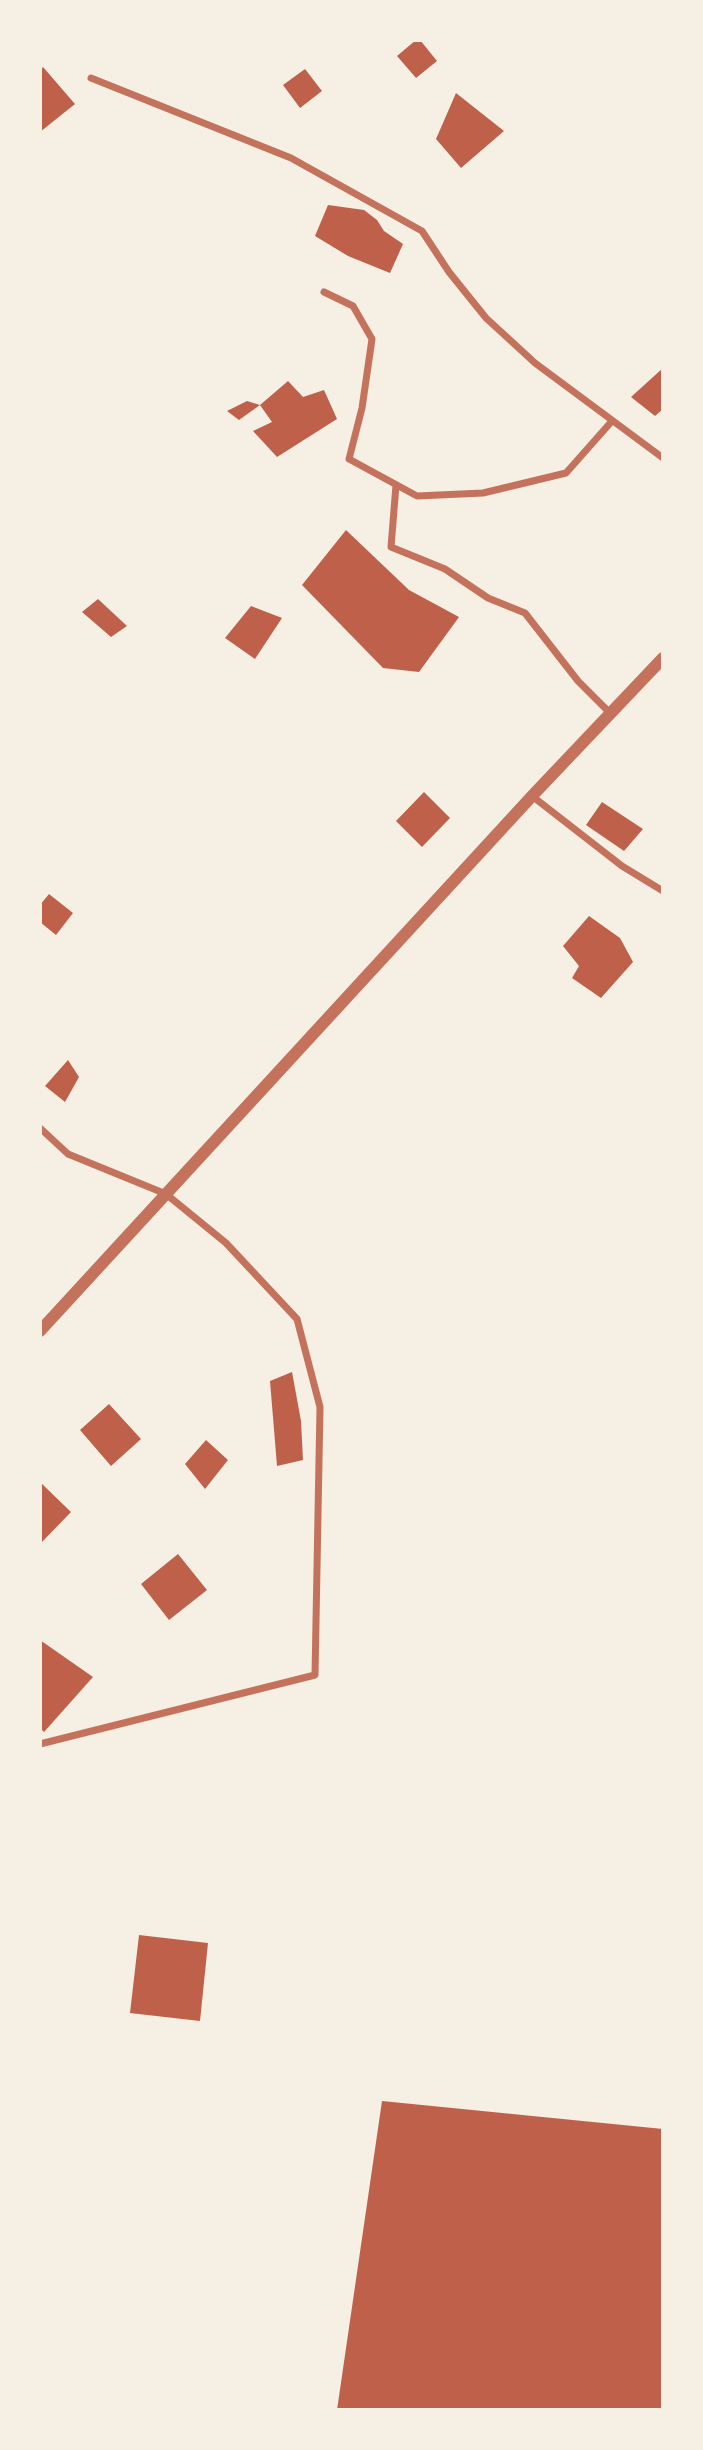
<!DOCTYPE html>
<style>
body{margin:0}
#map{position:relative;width:703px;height:2450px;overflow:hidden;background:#f6efe4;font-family:"Public Sans",sans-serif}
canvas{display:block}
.frame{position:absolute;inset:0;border:42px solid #f6efe4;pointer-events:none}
</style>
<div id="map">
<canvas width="703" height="2450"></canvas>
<div class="frame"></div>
</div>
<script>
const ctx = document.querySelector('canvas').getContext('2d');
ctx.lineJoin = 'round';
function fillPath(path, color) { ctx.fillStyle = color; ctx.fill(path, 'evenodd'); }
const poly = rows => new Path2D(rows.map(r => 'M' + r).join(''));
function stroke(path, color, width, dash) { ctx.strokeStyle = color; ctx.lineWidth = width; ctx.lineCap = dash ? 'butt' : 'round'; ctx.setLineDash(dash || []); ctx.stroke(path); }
const building = poly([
 [416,40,420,40,437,61,416,78,397,56],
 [43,67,75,104,40,132,40,71],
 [305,69,322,91,300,108,283,85],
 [456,93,504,131,461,168,436,139],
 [328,205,364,210,377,220,384,231,403,244,390,273,348,256,315,236],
 [663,368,663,409,655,416,631,397],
 [288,381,303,397,324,390,337,419,277,457,253,431,272,422,260,405],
 [247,401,260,405,239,420,227,411],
 [346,530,409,590,459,617,419,672,383,668,302,585],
 [98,599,127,626,111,637,82,612],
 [251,606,282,618,255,659,225,638],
 [424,792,450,818,422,847,396,821],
 [602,802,643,829,624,851,586,825],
 [49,894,73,913,56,935,40,922,40,905],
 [589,916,620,938,633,962,601,998,572,978,579,966,563,946],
 [68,1060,79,1077,65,1102,45,1086],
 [292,1372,301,1421,303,1460,277,1466,270,1381],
 [109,1404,141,1439,111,1466,80,1430],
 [206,1440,228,1460,205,1489,185,1464],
 [40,1482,71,1512,40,1544],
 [178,1554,207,1590,169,1620,141,1584],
 [40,1640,93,1677,44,1732,40,1728],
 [139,1935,208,1943,200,2021,130,2013],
 [382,2101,663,2129,663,2410,337,2410]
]);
const minor = poly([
 [91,78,291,158,422,231,449,272,486,318,535,363,663,458],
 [324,292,353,306,372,339,362,408,349,459,417,496,483,493,566,473,612,421],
 [396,485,391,547,445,569,488,598,525,613,578,681,610,713],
 [532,796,622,866,663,891],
 [40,1128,68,1154,166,1194,226,1243,297,1319,320,1407,315,1675,40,1744]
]);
const tertiary = poly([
 [40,1331,532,796,663,658]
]);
fillPath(building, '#bf614a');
stroke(minor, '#c5725c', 7);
stroke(tertiary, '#c5725c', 12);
</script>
